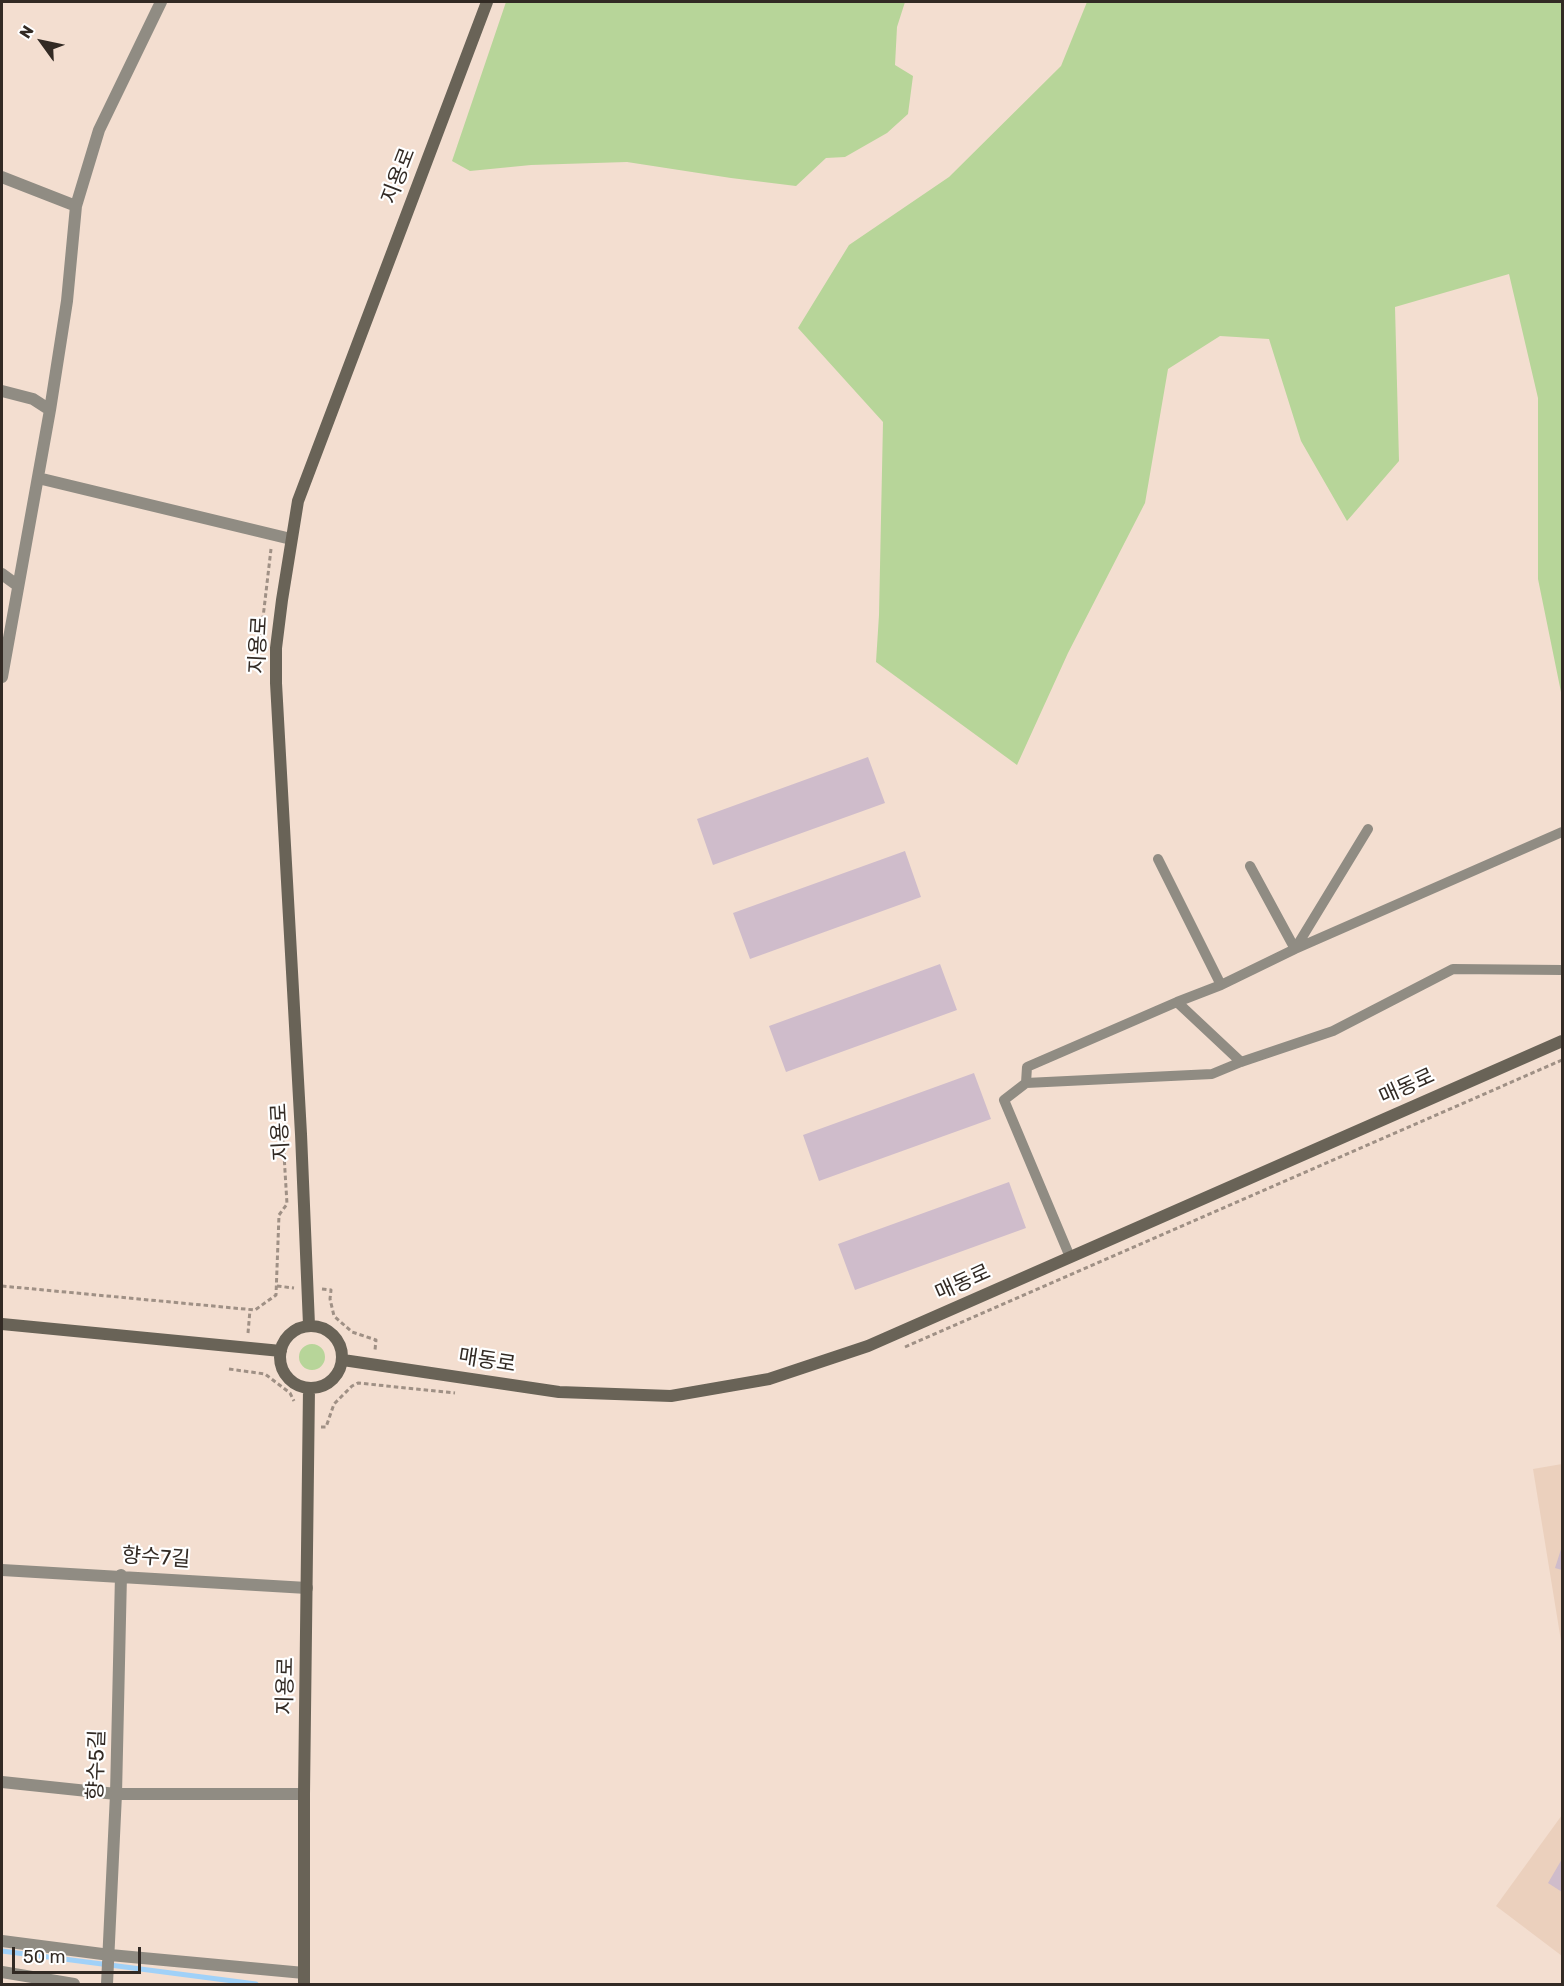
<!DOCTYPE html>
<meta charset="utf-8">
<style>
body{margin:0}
#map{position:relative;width:1564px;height:1986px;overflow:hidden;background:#f3ded0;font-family:Rubik,sans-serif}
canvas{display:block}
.frame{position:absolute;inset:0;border:3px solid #322a24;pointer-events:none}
.north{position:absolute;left:12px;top:12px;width:60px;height:60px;-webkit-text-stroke:4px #fff;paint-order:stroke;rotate:303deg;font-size:16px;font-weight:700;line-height:24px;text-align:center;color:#322a24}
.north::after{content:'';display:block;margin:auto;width:21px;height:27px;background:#322a24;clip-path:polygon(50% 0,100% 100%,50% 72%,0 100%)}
.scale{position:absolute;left:12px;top:1947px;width:129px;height:27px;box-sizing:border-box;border:3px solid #322a24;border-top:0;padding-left:8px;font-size:18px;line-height:21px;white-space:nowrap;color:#322a24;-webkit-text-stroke:4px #fff;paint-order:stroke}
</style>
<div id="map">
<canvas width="1564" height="1986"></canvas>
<div class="frame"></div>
<div class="north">N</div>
<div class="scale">50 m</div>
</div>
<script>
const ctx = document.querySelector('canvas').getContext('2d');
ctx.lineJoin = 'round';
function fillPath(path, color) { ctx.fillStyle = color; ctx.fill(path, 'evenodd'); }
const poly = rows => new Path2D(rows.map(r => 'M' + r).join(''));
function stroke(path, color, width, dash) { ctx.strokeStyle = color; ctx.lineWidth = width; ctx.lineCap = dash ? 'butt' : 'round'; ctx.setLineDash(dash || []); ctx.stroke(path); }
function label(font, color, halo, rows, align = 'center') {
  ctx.font = font + ' Rubik,"Noto Sans KR",sans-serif'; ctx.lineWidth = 4.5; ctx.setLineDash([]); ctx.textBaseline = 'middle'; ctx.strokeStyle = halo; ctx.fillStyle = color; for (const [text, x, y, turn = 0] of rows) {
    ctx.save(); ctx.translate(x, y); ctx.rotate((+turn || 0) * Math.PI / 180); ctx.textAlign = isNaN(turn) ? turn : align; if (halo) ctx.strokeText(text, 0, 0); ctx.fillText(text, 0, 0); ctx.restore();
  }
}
const built = poly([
 [1562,1464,1562,1647,1533,1469],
 [1562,1815,1562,1956,1496,1906]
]);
const green = poly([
 [506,2,905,2,897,27,895,65,913,76,908,114,887,133,845,157,826,158,796,186,731,178,627,162,531,165,470,171,452,161],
 [1087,2,1562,2,1562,697,1538,579,1538,398,1509,274,1395,307,1399,461,1347,521,1301,441,1269,339,1220,336,1168,369,1145,503,1068,653,1017,765,876,662,879,615,883,422,798,328,849,245,949,177,1061,66],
 '299 1357a13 13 0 1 1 26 0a13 13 0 1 1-26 0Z'
]);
const stream = poly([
 [2,1951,256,1984]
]);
const building = poly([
 [868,757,885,803,713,865,697,819],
 [905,851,921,897,750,959,733,913],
 [940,964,957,1010,786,1072,769,1026],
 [974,1073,991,1119,819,1181,803,1135],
 [1009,1182,1026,1228,855,1290,838,1244],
 [1562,1546,1562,1570,1555,1568],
 [1562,1859,1562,1892,1548,1883]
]);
const path = poly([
 [261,635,271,549],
 [2,1286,255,1310,276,1295,279,1215,287,1204,283,1138,287,1135],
 [277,1286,294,1288],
 [322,1289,331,1290,330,1299,334,1316,352,1332,376,1340,375,1350],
 [248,1333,250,1310],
 [905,1347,1562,1060],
 [229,1369,265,1374,290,1393,294,1401],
 [321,1427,326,1427,334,1404,352,1386,358,1383,455,1393]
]);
const lane = poly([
 [1158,859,1221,985],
 [1250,866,1295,949,1562,832],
 [1177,1002,1241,1062],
 [1026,1083,1027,1067,1177,1002,1221,985,1295,949,1368,829],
 [1070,1257,1004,1100,1026,1083,1212,1074,1241,1062,1333,1031,1453,969,1562,970]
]);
const street = poly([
 [2,177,76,206],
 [2,391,33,399,50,410],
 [38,478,291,539],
 [2,574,17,585],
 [2,677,50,410,67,301,76,206,99,130,161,2],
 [2,1570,307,1588],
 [2,1782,116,1794,304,1794],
 [2,1941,110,1955,304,1973],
 [2,1972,74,1984],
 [107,1984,116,1794,121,1575]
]);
const secondary = poly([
 [2,1324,281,1351],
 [309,1325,301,1134,276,683,276,648,282,600,298,501,487,2],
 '280 1357a31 31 0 1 1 62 0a31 31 0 1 1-62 0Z',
 [343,1360,559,1392,671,1396,769,1379,868,1346,1562,1041],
 [304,1984,304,1794,309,1388]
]);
const streetNames = [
 ["지용로",399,176,-69],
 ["지용로",259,645,-87],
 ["매동로",1407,1087,-24],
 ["지용로",281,1132,-93],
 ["매동로",963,1283,-24],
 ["매동로",487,1361,9],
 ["향수7길",156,1558,4],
 ["지용로",286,1686,-89],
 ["향수5길",97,1765,-88]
];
fillPath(built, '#ebd0bd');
fillPath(green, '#b7d599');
stroke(stream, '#a0d1f8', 5);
fillPath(building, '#cfbccb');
stroke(path, '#9f9085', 3, [4.5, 3]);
stroke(lane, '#908c83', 10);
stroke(street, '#908c83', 12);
stroke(secondary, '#696357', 12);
label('21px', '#322a24', '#fff', streetNames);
</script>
